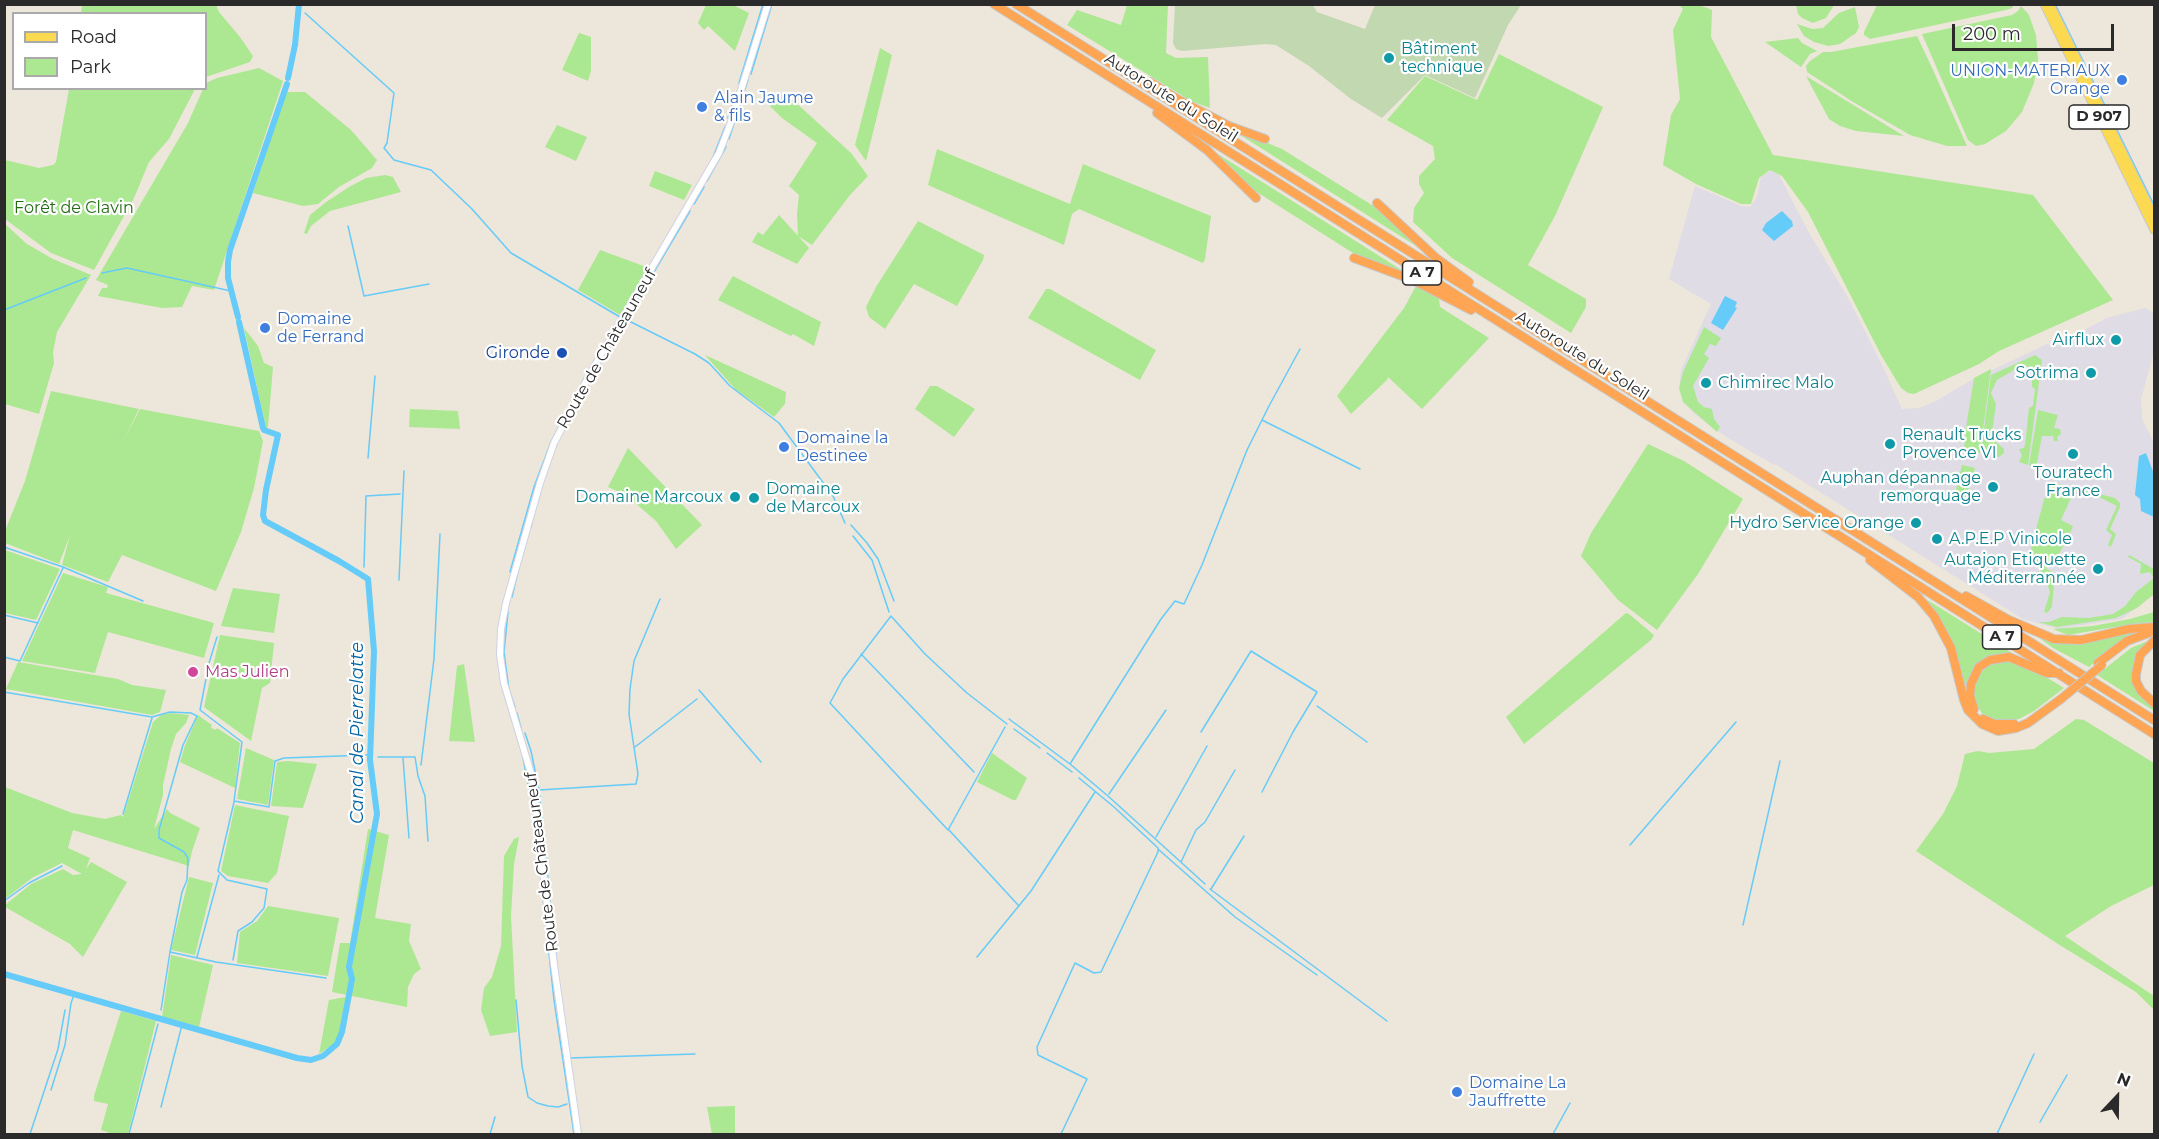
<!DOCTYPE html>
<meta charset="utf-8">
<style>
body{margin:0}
#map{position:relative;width:2159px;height:1139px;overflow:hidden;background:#ede6da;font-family:Montserrat,sans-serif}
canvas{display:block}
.frame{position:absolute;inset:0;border:6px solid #2a2a2a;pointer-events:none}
.legend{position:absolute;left:12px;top:12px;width:195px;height:78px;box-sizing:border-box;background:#fff;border:2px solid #aaa;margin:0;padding:8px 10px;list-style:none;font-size:18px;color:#2a2a2a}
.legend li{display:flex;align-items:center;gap:12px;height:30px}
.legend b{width:30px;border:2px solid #aaa}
.north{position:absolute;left:2087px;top:1067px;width:60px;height:60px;-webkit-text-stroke:4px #fff;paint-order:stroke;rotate:22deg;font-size:16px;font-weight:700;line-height:24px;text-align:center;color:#2a2a2a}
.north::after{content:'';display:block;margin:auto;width:21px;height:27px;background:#2a2a2a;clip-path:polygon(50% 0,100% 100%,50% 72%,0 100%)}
.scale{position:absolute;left:1952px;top:24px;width:162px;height:27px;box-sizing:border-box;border:3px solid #2a2a2a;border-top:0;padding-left:8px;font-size:18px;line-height:21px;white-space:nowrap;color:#2a2a2a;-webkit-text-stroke:4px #fff;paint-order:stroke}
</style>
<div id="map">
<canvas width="2159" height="1139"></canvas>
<div class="frame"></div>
<ul class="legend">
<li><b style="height:8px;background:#fbda51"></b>Road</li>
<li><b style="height:16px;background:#ace892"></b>Park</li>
</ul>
<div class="north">N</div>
<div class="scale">200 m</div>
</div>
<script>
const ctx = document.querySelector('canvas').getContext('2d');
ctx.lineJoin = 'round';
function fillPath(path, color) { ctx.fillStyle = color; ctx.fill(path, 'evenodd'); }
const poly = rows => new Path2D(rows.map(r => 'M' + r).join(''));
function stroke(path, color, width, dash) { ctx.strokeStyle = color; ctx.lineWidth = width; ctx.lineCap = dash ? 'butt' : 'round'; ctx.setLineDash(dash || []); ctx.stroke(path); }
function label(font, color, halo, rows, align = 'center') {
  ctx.font = font + ' Montserrat,sans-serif'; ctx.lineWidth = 4.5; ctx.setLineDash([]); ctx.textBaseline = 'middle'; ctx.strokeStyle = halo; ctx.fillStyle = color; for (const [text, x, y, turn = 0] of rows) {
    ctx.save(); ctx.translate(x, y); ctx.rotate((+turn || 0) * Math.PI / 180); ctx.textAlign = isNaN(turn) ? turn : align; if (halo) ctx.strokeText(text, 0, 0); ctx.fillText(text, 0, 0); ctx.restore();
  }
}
const industrial = poly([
 [1771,170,1779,175,1808,231,1847,296,1881,363,1902,409,1919,408,1934,402,1973,379,2047,344,2062,346,2086,329,2107,318,2145,308,2154,313,2154,352,2141,399,2142,419,2154,443,2154,594,2122,619,2058,629,2023,619,1775,464,1774,465,1728,438,1694,414,1683,401,1680,388,1680,379,1681,370,1711,304,1669,279,1695,186,1741,206,1750,207,1757,197,1761,177]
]);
const green = poly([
 [82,5,216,5,219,12,240,37,253,56,250,62,206,77,206,14,81,13],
 [706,5,733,5,749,13,735,51,708,26,704,30,698,23],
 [1127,5,1168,5,1166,53,1176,58,1208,57,1210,108,1191,101,1067,25,1077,10,1121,25],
 [1679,5,1699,5,1712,10,1711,37,1773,155,2033,195,2113,300,1999,351,1979,364,1914,394,1908,393,1901,388,1881,355,1808,212,1782,176,1770,170,1759,178,1751,204,1741,204,1696,184,1663,165,1671,115,1680,99,1673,30,1683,9],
 [1796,5,1796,4,1834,5,1826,18,1813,23,1802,18,1798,14],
 [1877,5,1877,4,2014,5,2012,8,2006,10,1870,39,1864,35,1864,32],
 [2021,6,2029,15,2036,35,2038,60,2034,83,2022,112,2006,131,1985,144,1976,146,1968,140,1922,34,2012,15,2018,11],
 [1855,7,1859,27,1856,33,1840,44,1828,46,1814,42,1804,36,1797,24,1812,29,1823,28,1839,13],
 [579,33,591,37,591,71,588,81,562,70],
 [1917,36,1933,70,1967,146,1947,146,1910,135,1853,102,1807,72,1806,66,1810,61,1823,52,1831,52],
 [1798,38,1802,43,1817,51,1810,54,1801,67,1765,42],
 [880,48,892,55,866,161,855,145],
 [1499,54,1603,107,1555,216,1528,265,1586,299,1586,307,1571,333,1452,258,1413,222,1414,208,1424,193,1419,184,1419,176,1435,159,1433,146,1387,120,1425,76,1477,100],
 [259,68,283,81,214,290,192,286,182,307,162,308,98,296,102,288,107,288,108,285,96,280,188,123,203,89,206,88,206,83,217,78],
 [1806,76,1904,136,1856,131,1840,126,1829,119],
 [69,89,195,89,169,139,149,162,134,198,94,270,51,253,5,219,5,160,39,168,53,165,56,162],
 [286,92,305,92,351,130,377,160,372,168,339,187,318,204,303,206,253,193],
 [777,92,794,101,851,153,868,176,850,195,812,245,798,236,797,214,799,195,789,186,817,143,782,118,770,106],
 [557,125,587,137,576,161,545,147],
 [1226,126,1282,149,1383,212,1424,251],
 [937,149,1070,204,1083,164,1211,216,1205,259,1203,263,1079,209,1072,214,1064,245,928,185],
 [1210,149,1283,195,1411,276,1353,253,1252,189],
 [655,171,692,185,684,200,649,186],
 [385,175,393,177,401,192,330,211,311,226,307,234,304,233,310,215,326,202,349,187,366,178],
 [779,215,809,248,797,264,752,242,758,232,763,235],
 [918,221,984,255,983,260,957,306,914,284,885,329,869,317,866,307,876,287],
 [5,224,27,244,53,259,91,275,57,332,53,352,54,363,39,414,5,404],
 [600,250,649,268,620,315,578,290],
 [733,276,821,322,814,346,793,334,791,336,718,300],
 [1416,286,1439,299,1440,307,1489,338,1422,409,1388,377,1387,380,1351,414,1337,396,1404,308],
 [1046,289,1050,289,1156,350,1140,380,1028,318],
 [1704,327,1721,338,1716,346,1710,344,1704,354,1709,358,1693,386,1698,402,1704,407,1712,409,1714,419,1720,427,1717,432,1683,402,1679,388,1683,372],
 [244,328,258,346,264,363,273,367,268,427,266,428],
 [705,355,786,392,785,404,774,417,735,389],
 [2035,355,2042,360,2028,465,2019,462,2022,455,2019,449,2024,448,2025,445,2029,408,2033,406,2035,389,2032,387,2032,380,2035,380,2037,377,2035,369,2032,366,2014,370,1997,380,1991,393,1996,404,1992,432,1996,442,2004,449,2004,453,1999,457,1981,453,1991,375],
 [1991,369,1980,453,1964,449,1967,421,1974,378],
 [930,386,937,386,975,409,954,437,915,409],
 [51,391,139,409,124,440,140,409,259,431,263,441,254,488,241,532,216,591,122,555,108,582,62,565,70,535,59,564,5,543,5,531,25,481],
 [410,409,458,411,460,429,409,427],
 [2038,410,2058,415,2054,428,2060,429,2061,434,2057,437,2058,441,2054,441,2053,436,2042,436,2036,468,2029,465],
 [1648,444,1684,461,1743,499,1698,574,1657,630,1618,600,1581,556,1591,533],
 [628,448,702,525,676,549,656,521,626,495,608,487],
 [1962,465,1975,468,1966,497,1955,493],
 [2059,484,2115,498,2120,503,2120,507,2110,529,2116,534,2111,547,2108,545,2112,535,2106,530,2117,506,2097,496,2074,491,2061,520,2073,526,2071,531,2055,562,2052,561,2045,568,2055,573,2052,607,2047,613,2044,612,2050,592,2047,583,2033,558,2031,547,2046,493,2052,486],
 [5,550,60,569,36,620,5,613],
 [2129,555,2154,569,2154,594,2137,608,2116,618,2057,627,2038,622,2049,622,2062,617,2089,618,2113,614,2125,606,2136,592,2154,578,2150,572,2140,574,2141,564,2128,557],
 [63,573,108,587,106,593,214,623,204,658,108,632,95,673,22,661],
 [233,588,280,594,274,633,221,626],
 [1921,596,2017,656,2006,655,1975,667,1966,687,1962,688,1958,668],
 [2154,612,2154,622,2133,624,2068,635,2053,629,2093,626,2130,619],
 [1626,613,1629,614,1654,635,1651,640,1524,744,1506,717],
 [2145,630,2098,659,2089,667,2053,648,2035,635,2052,640],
 [220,635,274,643,270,683,262,688,251,741,204,707],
 [2148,641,2143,646,2132,672,2154,706,2154,711,2097,675,2131,648],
 [2002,661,2013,662,2041,674,2064,688,2034,711,2019,719,2010,721,1991,719,1983,715,1974,700,1975,680,1985,667,1993,662],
 [18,662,118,679,132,685,166,690,160,712,152,715,6,689],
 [464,664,475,742,449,741,457,666],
 [171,713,189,715,186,723,176,734,171,749,163,785,163,795,154,829,167,809,170,813,200,828,192,851,189,866,73,830,68,848,90,858,86,869,91,862,127,882,83,957,70,944,5,907,5,905,31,884,63,869,73,875,82,874,62,863,32,878,5,899,5,787,72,813,105,819,121,815,123,817,153,722,161,715],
 [198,715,212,725,211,728,216,730,217,728,240,743,235,788,180,762,185,745],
 [2076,719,2084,720,2154,763,2154,885,2111,906,2065,936,2154,996,2154,1010,2136,992,2058,944,1916,851,1943,814,1957,786,1965,754,1978,751,1989,753,2034,749],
 [246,748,274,760,268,805,237,799],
 [992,753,1027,778,1016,800,1013,800,977,782],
 [288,761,317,764,303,808,271,806,277,762],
 [235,805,289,816,277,873,268,883,228,876,221,871],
 [368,829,389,835,375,918,411,924,409,941,421,969,414,974,408,987,407,1007,332,992,340,943,350,943],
 [519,837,514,864,511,916,517,1032,490,1036,481,1010,484,988,492,977,501,946,504,856,514,839],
 [189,877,213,883,195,955,171,950],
 [268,906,339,918,328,976,237,963,240,932,257,921],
 [171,955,213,965,199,1027,162,1017],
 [346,997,340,1032,336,1042,319,1054,329,1000],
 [121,1011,156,1021,128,1134,113,1134,101,1130,108,1104,94,1101,94,1096],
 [735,1106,735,1134,712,1134,707,1107]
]);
const cemetery = poly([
 [1175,5,1313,5,1317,12,1365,29,1375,5,1521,5,1508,25,1475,98,1425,75,1382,118,1351,99,1309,66,1276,45,1266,44,1182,51,1176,49,1173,43]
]);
const water = poly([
 [1782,211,1792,221,1793,226,1774,241,1762,230,1766,223],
 [1725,296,1737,302,1735,307,1737,308,1723,330,1711,323],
 [2146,453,2154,474,2154,517,2141,511,2140,499,2135,495,2139,456]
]);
const stream = poly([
 [2055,4,2154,205],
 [305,13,394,93,387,143,384,148,394,160,431,170,472,209,511,253,620,317],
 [751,74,772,4],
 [739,83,763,4],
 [728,118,732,106],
 [729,139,748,80],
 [713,157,725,127],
 [707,181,726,147],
 [694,204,704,187],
 [348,226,364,296,429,284],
 [102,273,127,268,231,291],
 [4,310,86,278],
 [627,320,695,354,709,363,730,386,779,423,833,496,845,523],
 [590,368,596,358],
 [596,370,690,211],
 [1262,420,1360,469],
 [552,456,558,441],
 [368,458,375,376],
 [851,525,867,543,878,559,894,601],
 [531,527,533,517],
 [853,536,872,560,889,612],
 [4,547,63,567,143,601],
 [364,567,366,496,400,494],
 [510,572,534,487,551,442,586,375],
 [399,580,404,471],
 [512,597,520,563],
 [508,612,504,652,509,690,515,707],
 [4,615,38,623],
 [217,637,209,663,200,710,242,742,234,801,269,807,275,761,284,758,367,755],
 [861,654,974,772],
 [4,657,20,661,63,568],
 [699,690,761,762],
 [4,692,152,717,170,712,191,713,197,716,183,745,159,830,159,838,184,852,188,858,187,880,182,892,170,952,161,1010],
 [1317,706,1367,742],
 [517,713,521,728],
 [1009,719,1070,764,1108,796,1205,884],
 [1005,727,948,830,830,703,843,679,891,616,925,654,967,693,1007,724],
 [1014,729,1040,748],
 [1201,732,1251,651,1317,692,1293,732,1262,792],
 [525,733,531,751,539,790,547,862],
 [635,747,697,699],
 [1047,753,1072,772],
 [378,757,415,757,418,776,425,796,428,841],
 [403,758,409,838],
 [523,758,532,805],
 [1070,764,1161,619,1175,601,1184,604,1202,565,1247,450,1269,406,1300,349],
 [421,765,434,659,440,534],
 [539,790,636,784,638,774,629,714,630,689,634,661,660,599],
 [1109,794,1166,710],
 [123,814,152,718],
 [949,830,1019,906],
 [1156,837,1207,746],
 [1630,845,1736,722],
 [1158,849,1235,917,1317,975],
 [1181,862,1196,830,1205,822,1235,770],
 [540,870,554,1000,574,1134],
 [547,870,557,967],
 [1210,889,1387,1021],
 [1211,889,1244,836],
 [4,901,29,883,62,866],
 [1743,925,1780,761],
 [170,952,216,962,326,978],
 [197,957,219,875],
 [977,957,1031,891,1095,792],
 [233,960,238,931,252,922,264,908,267,889,227,880,218,871,234,802],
 [516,1000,522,1066,528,1097,537,1103,548,1106,558,1107,567,1104],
 [570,1058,695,1054],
 [51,1090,65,1045,71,1003,74,995],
 [161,1107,182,1025],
 [579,1122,581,1134],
 [2040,1122,2067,1075],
 [30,1134,58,1049,65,1010],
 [129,1134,158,1024],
 [490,1134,495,1117],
 [1061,1134,1087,1079,1038,1055,1037,1047,1075,963,1094,973,1101,972,1158,852,1158,848,1114,807,1079,778],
 [1553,1134,1570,1103],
 [1997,1134,2034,1054]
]);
const canal = poly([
 [288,78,295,45,299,4],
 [238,317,228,278,228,262,230,250,287,84],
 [4,974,297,1058,311,1060,323,1056,337,1044,342,1032,352,979,349,967,377,814,370,760,374,651,368,579,339,561,265,521,263,515,266,490,278,435,264,430,263,428,239,322]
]);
const secondary = poly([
 [578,1134,554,965,532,777,504,683,500,655,501,629,506,603,540,483,554,443,591,372,719,153,731,122,768,4]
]);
const primary = poly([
 [2044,4,2154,230],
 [2050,4,2154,216]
]);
const highway = poly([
 [994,4,2154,734],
 [1016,4,2154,720],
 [1150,82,1179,100,1229,126,1265,139],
 [1157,113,1207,150,1256,198],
 [1377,203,1436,258,1469,282],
 [1354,258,1413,280,1471,310],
 [1870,560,1918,597,1934,616,1951,648,1964,700,1968,710,1982,724,1998,731,2016,728,2028,723,2061,699],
 [1966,596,2009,620,2054,639,2081,640,2129,629,2154,627],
 [2154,641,2140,655,2136,674,2136,681,2141,691,2154,703],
 [2098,663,2127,641,2154,631],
 [1974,709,1970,696,1971,684,1979,667,1990,660,2009,657,2047,673,2059,673],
 [1983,719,1994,724,2014,724]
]);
const highwayBridge = poly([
 [2061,699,2102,665]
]);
const markers = [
 [1389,58,6,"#0f9aa8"],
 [2122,80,6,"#3f7fe0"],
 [702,107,6,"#3f7fe0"],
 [265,328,6,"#3f7fe0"],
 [2116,340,6,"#0f9aa8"],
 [562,353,6,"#1a4fb4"],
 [2091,373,6,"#0f9aa8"],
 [1706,383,6,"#0f9aa8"],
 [1890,444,6,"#0f9aa8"],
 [784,447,6,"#3f7fe0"],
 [2073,454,6,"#0f9aa8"],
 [1993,487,6,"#0f9aa8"],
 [735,497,6,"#0f9aa8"],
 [754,498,6,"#0f9aa8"],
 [1916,523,6,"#0f9aa8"],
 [1937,539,6,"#0f9aa8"],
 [2098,569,6,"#0f9aa8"],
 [193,672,6,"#d1479c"],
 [1457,1092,6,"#3f7fe0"]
];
const shields = [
 [2099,117,60],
 [1422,273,39],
 [2002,637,39]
];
const shieldNames = [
 ["D 907",2099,117],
 ["A 7",1422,273],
 ["A 7",2002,637]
];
const cultureNames = [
 ["Bâtiment",1401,49,"left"],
 ["technique",1401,67,"left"],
 ["Airflux",2104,340],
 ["Sotrima",2079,373],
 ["Chimirec Malo",1718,383,"left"],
 ["Renault Trucks",1902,435,"left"],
 ["Provence VI",1902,453,"left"],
 ["Touratech",2073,473,"center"],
 ["France",2073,491,"center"],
 ["Auphan dépannage",1981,478],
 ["remorquage",1981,496],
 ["Domaine",766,489,"left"],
 ["de Marcoux",766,507,"left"],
 ["Domaine Marcoux",723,497],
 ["Hydro Service Orange",1904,523],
 ["A.P.E.P Vinicole",1949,539,"left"],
 ["Autajon Etiquette",2086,560],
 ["Méditerrannée",2086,578]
];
const shopNames = [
 ["UNION-MATERIAUX",2110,71,"right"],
 ["Orange",2110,89,"right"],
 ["Alain Jaume",714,98],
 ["& fils",714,116],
 ["Domaine",277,319],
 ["de Ferrand",277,337],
 ["Domaine la",796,438],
 ["Destinee",796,456],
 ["Domaine La",1469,1083],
 ["Jauffrette",1469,1101]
];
const streetNames = [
 ["Autoroute du Soleil",1171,98,32],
 ["Route de Châteauneuf",607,349,-60],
 ["Autoroute du Soleil",1582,356,32],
 ["Route de Châteauneuf",542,862,-97]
];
const parkNames = [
 ["Forêt de Clavin",74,208]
];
const transitNames = [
 ["Gironde",550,353]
];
const hotelNames = [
 ["Mas Julien",205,672]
];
const waterNames = [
 ["Canal de Pierrelatte",358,733,-90]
];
fillPath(industrial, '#dfdce5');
fillPath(green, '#ace892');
fillPath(cemetery, '#c2d8b0');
fillPath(water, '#65cbf8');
stroke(stream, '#65cbf8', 1.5);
stroke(canal, '#65cbf8', 6);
stroke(secondary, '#cfd2e4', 8);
stroke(primary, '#c8c8c8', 9);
stroke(highway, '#c8c8c8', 10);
stroke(secondary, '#fff', 6);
stroke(primary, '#fbda51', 7);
stroke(highway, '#ffa553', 8);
stroke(highwayBridge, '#c8c8c8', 10, []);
stroke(highwayBridge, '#ffa553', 8);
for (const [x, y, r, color] of markers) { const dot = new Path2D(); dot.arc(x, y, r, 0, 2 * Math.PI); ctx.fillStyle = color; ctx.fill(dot); stroke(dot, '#fff', 2); }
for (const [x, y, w] of shields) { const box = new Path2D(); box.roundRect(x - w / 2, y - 12, w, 24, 4.5); ctx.fillStyle = '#fff'; ctx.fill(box); stroke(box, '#2a2a2a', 1.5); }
label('bold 15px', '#2a2a2a', null, shieldNames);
label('16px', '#0d838f', '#fff', cultureNames, 'right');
label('16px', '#366cbe', '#fff', shopNames, 'left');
label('16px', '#2a2a2a', '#fff', streetNames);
label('16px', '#236c14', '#fff', parkNames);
label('16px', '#164399', '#fff', transitNames, 'right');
label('16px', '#b23c85', '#fff', hotelNames, 'left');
label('italic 18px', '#0366a4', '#fff', waterNames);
</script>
